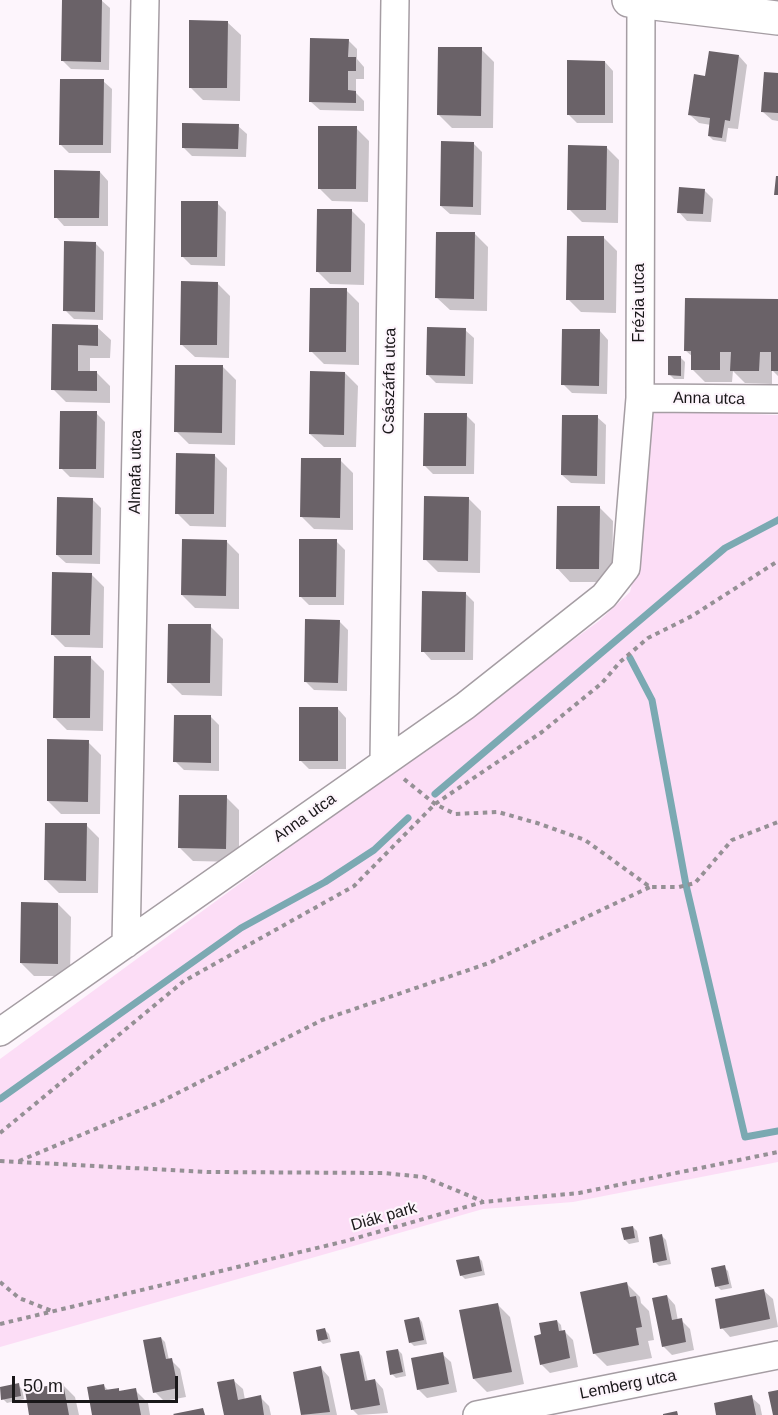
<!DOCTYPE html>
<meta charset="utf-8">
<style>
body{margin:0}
#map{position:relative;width:778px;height:1415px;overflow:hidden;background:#fdf5fc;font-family:Helvetica,sans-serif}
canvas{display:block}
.scale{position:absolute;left:12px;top:1376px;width:166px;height:27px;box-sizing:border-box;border:3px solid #191719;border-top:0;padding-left:8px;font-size:18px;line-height:21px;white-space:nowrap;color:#191719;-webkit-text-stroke:4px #fdf5fc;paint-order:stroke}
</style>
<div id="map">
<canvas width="778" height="1415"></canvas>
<div class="scale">50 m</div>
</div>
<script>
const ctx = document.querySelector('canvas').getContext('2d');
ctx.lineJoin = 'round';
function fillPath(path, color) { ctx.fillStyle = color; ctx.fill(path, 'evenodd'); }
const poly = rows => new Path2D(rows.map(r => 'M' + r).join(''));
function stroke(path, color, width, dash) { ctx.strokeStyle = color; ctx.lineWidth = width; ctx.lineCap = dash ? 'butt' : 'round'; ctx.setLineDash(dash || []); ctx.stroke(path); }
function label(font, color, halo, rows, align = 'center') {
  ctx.font = font + ' Helvetica,sans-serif'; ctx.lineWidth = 4.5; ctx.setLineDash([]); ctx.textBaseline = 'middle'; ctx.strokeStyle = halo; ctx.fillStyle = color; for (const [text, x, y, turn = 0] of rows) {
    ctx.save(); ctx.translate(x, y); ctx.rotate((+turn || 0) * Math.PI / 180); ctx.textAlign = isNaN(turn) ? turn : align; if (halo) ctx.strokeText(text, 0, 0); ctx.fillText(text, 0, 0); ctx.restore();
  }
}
const green = poly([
 [656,410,778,415,778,1162,573,1202,483,1209,0,1347,0,1059,599,621,630,592,643,539,643,424]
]);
const shadow = poly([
 [63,0,101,0,110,8,109,70,71,69,62,60],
 [227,22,241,35,240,101,203,100,190,87],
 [348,40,357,49,357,59,364,67,364,79,356,79,356,93,364,101,364,111,320,110,311,102],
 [481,49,494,62,493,128,452,128,439,115],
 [739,56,747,65,738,129,728,128,726,142,713,140,709,136,711,125,699,123,690,115,706,78],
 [605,62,613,71,613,123,577,123,568,114],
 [778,75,778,121,772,120,763,112],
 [103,81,112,89,111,153,69,153,60,144],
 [238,126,247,134,246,157,192,156,183,147],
 [356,128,369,141,368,202,332,201,319,188],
 [473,143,482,152,481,215,450,214,441,206],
 [606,147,619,160,618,223,582,222,569,209],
 [100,172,108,181,108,226,64,226,56,217],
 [704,190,713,199,711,222,687,221,679,212],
 [217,203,226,212,225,266,191,265,182,256],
 [352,211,365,224,364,285,330,284,317,271],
 [475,234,488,247,487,311,450,310,436,297],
 [604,238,617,251,616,313,581,312,568,299],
 [95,243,104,252,103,320,74,319,65,310],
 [217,283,230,296,229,358,195,357,181,344],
 [346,290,359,303,359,365,324,364,311,351],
 [778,301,778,376,772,370,772,384,745,383,733,371,732,382,705,382,692,369,693,357,686,351],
 [54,326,97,327,111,340,110,358,90,358,90,373,97,373,110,386,110,403,66,402,53,389],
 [465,330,474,338,473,384,436,383,428,375],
 [600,331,608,340,607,394,572,393,563,384],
 [681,358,685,362,684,379,674,379,670,375],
 [223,367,236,380,235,445,189,444,176,431],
 [345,373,358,386,356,447,324,447,310,434],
 [96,413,105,422,104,478,70,477,61,468],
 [466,415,475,424,474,474,433,474,424,465],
 [597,417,606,425,605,484,571,483,562,475],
 [214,455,227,468,226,527,190,526,177,513],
 [340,460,353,473,353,530,314,529,301,516],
 [468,498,481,511,480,573,438,572,425,559],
 [92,499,101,508,100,564,66,563,57,555],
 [600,508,613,521,612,582,570,582,557,568],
 [226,541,239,554,239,609,195,608,182,595],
 [336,541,345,550,344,605,309,605,300,596],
 [91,574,104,587,103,648,65,647,52,634],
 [465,593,474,602,473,660,431,660,423,651],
 [339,621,348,630,347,691,314,690,306,682],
 [210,626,223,639,222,696,182,695,169,682],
 [91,658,104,671,103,731,67,730,54,717],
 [338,709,346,718,346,769,309,769,300,760],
 [211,717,219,725,219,771,184,770,175,761],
 [88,742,101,755,100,814,61,814,48,801],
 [226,797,239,810,239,862,193,861,180,848],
 [86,825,99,838,98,893,59,893,46,880],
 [58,904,71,917,70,976,34,976,21,963],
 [633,1227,637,1231,639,1242,629,1244,625,1240],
 [662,1236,666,1240,671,1264,659,1266,655,1262],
 [478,1257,482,1261,485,1275,465,1279,461,1275],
 [724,1267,728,1271,732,1288,721,1290,717,1286],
 [627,1284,640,1297,641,1303,649,1311,654,1340,648,1341,652,1358,607,1366,594,1353],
 [764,1291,773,1299,778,1327,730,1337,722,1328],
 [667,1296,675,1305,678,1321,681,1320,690,1329,694,1350,672,1355,663,1346],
 [497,1304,510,1317,524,1384,487,1392,474,1379],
 [419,1318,422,1322,427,1344,414,1346,410,1342],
 [557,1321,561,1325,562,1332,564,1331,573,1340,578,1367,550,1373,541,1364,543,1336],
 [325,1330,329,1334,331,1342,323,1344,319,1340],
 [161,1338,165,1342,169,1360,171,1360,180,1369,186,1397,164,1401,155,1392],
 [398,1350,402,1354,406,1376,396,1378,392,1374],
 [358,1352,362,1356,368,1382,375,1380,383,1389,388,1413,358,1415,353,1410],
 [442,1354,451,1362,457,1392,427,1398,418,1389],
 [321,1368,329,1377,337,1415,303,1415,295,1373],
 [234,1381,243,1389,245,1400,260,1397,269,1406,271,1415,225,1415],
 [62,1384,75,1397,79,1415,31,1415],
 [18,1385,22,1389,24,1399,7,1403,3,1399],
 [104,1386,109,1391,118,1389,121,1392,135,1390,148,1403,150,1415,94,1415],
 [751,1397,760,1405,762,1415,718,1415]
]);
const stream = poly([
 [630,658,652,700,686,885,745,1137,778,1131],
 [435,794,725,548,778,520],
 [0,1099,241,928,325,882,374,850,408,818]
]);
const building = poly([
 [62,0,102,0,101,62,61,61],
 [189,20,228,21,227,88,189,88],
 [310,38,349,39,348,57,356,57,356,71,348,71,348,90,356,91,356,103,309,102],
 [438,47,482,47,481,116,437,115],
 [709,51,739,55,730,121,725,120,722,138,708,136,710,118,688,115,694,74,705,76],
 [567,60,605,61,605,115,567,115],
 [764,72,778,73,778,113,761,112],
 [60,79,104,79,103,145,59,145],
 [182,123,239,124,238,149,182,148],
 [318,126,357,126,356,189,318,189],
 [441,141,474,142,473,207,440,206],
 [568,145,607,146,606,210,567,210],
 [54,170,100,171,99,218,54,218],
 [776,176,778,176,778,195,774,195],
 [679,187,705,189,703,214,677,213],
 [181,201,218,201,217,257,181,257],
 [317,209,352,209,351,272,316,272],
 [436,232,475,232,474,299,435,298],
 [567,236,604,236,604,300,566,300],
 [64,241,96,242,95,312,63,311],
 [181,281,218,282,217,345,180,345],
 [310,288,347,288,346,352,309,352],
 [685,298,778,299,778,371,771,371,771,352,760,352,759,371,730,371,731,352,720,352,720,370,691,370,691,351,684,351],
 [52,324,98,325,98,346,78,345,78,371,97,371,97,391,51,390],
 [427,327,466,328,465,376,426,375],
 [562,329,600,329,599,386,561,385],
 [668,356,681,356,681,376,668,375],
 [175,365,223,365,222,433,174,432],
 [310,371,345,372,344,435,309,434],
 [60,411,97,411,96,469,59,469],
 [424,413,467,413,466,466,423,466],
 [562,415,598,415,597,476,561,475],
 [176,453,215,454,214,514,175,514],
 [301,458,341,458,340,518,300,517],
 [424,496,469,497,468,561,423,560],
 [57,497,93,498,92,555,56,555],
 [557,506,600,506,599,569,556,569],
 [182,539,227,540,226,596,181,595],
 [299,539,337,539,336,597,299,597],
 [52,572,92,573,90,635,51,635],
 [422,591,466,592,465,652,421,652],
 [305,619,340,620,338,683,304,682],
 [168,624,211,624,210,683,167,683],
 [54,656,91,656,90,718,53,718],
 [299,707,338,707,338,761,299,761],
 [174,715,211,715,211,763,173,762],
 [47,739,89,740,88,802,47,801],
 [179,795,227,795,226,849,178,848],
 [45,823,87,823,86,881,44,880],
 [21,902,58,903,58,964,20,963],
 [633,1226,635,1238,624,1240,621,1228],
 [662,1234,667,1260,653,1263,649,1237],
 [479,1256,482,1271,460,1276,456,1260],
 [725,1265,729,1284,715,1287,711,1268],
 [627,1282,630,1297,636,1296,642,1327,636,1328,639,1345,593,1354,580,1292],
 [764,1289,770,1319,720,1329,715,1299],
 [667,1295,672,1320,682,1318,686,1342,662,1347,652,1298],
 [498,1303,512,1372,473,1379,459,1310],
 [419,1317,424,1340,409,1343,404,1320],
 [557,1320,559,1331,565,1330,570,1358,540,1365,534,1336,541,1334,539,1323],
 [325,1328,328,1339,318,1341,316,1330],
 [161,1337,166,1359,172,1358,178,1388,153,1393,143,1340],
 [398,1349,403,1372,390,1375,386,1351],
 [359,1351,365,1381,375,1379,380,1405,351,1410,340,1354],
 [443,1352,449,1384,417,1390,411,1358],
 [321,1366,330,1412,301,1415,293,1372],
 [234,1379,238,1400,261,1395,264,1415,224,1415,217,1382],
 [19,1383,21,1396,1,1400,0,1387],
 [63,1383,69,1415,29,1415,25,1390],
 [104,1384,105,1390,119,1388,119,1391,136,1388,141,1415,92,1415,87,1387],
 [778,1390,778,1415,773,1415,768,1392],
 [752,1395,756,1415,716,1415,714,1403],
 [203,1408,205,1415,174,1415,173,1414],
 [677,1411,678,1415,663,1415,663,1414]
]);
const path = poly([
 [404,779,435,804,455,814,498,812,537,823,585,840,650,887,679,887,695,883,732,840,778,822],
 [0,1133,184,981,354,886,435,804,542,732,602,683,620,662,648,638,692,616,778,561],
 [0,1161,208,1172,383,1173,424,1177,482,1201],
 [19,1161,162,1101,322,1020,489,963,650,887],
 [0,1282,19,1298,52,1311],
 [0,1324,346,1241,483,1202,579,1193,778,1152]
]);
const street = poly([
 [640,398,778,399],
 [384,762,395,0],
 [126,944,145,0],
 [0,1032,465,706,604,596,626,568,640,398,641,2],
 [477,1415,778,1355]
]);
const secondary = poly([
 [629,0,778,18]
]);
const streetNames = [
 ["Frézia utca",640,303,-90],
 ["Császárfa utca",390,381,-89],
 ["Anna utca",709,399,1],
 ["Almafa utca",136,472,-89],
 ["Anna utca",305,818,-35],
 ["Diák park",384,1217,-16],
 ["Lemberg utca",628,1385,-11]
];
fillPath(green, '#fcddf6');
fillPath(shadow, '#0003');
stroke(stream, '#7ba9b2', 7);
fillPath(building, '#6a6268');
stroke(street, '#a59da3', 30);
stroke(secondary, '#a59da3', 36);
stroke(path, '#959095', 4, [4.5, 4.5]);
stroke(street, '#fff', 27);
stroke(secondary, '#fff', 33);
label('16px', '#191719', '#fdf5fc', streetNames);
</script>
